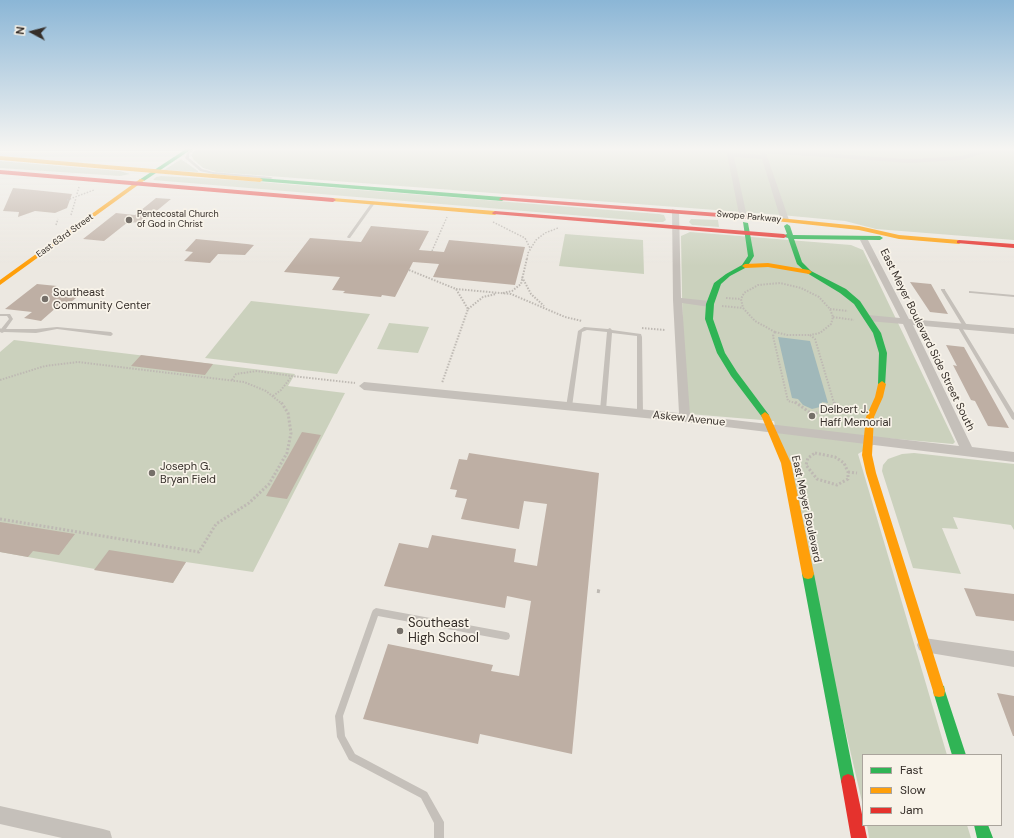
<!DOCTYPE html>
<style>
body{margin:0}
#map{position:relative;width:1014px;height:838px;overflow:hidden;background:#ece8e1;font-family:"DM Sans",sans-serif}
canvas{display:block}
.legend{position:absolute;left:862px;top:754px;width:140px;height:72px;box-sizing:border-box;background:#f8f3e9;border:1px solid #aaa49c;margin:0;padding:5px 7px;list-style:none;font-size:12px;color:#352e29}
.legend li{display:flex;align-items:center;gap:8px;height:20px}
.legend b{width:20px;border:1px solid #aaa49c}
.north{position:absolute;left:12px;top:12px;width:40px;height:40px;-webkit-text-stroke:3px #f8f3e9;paint-order:stroke;rotate:277deg;font-size:11px;font-weight:700;line-height:16px;text-align:center;color:#352e29}
.north::after{content:'';display:block;margin:auto;width:14px;height:18px;background:#352e29;clip-path:polygon(50% 0,100% 100%,50% 72%,0 100%)}
</style>
<div id="map">
<canvas width="1014" height="838"></canvas>
<ul class="legend">
<li><b style="height:5px;background:#30b455"></b>Fast</li>
<li><b style="height:5px;background:#ff9f0a"></b>Slow</li>
<li><b style="height:5px;background:#e5322d"></b>Jam</li>
</ul>
<div class="north">N</div>
</div>
<script>
const ctx = document.querySelector('canvas').getContext('2d');
ctx.lineJoin = 'round';
function fillPath(path, color) { ctx.fillStyle = color; ctx.fill(path, 'evenodd'); }
const poly = rows => new Path2D(rows.map(r => 'M' + r).join(''));
function stroke(path, color, width, dash) { ctx.strokeStyle = color; ctx.lineWidth = width; ctx.lineCap = dash ? 'butt' : 'round'; ctx.setLineDash(dash || []); ctx.stroke(path); }
function label(font, color, halo, rows, align = 'center') {
  ctx.font = font + ' "DM Sans",sans-serif'; ctx.lineWidth = 3.5; ctx.setLineDash([]); ctx.textBaseline = 'middle'; ctx.strokeStyle = halo; ctx.fillStyle = color; for (const [text, x, y, turn = 0] of rows) {
    ctx.save(); ctx.translate(x, y); ctx.rotate((+turn || 0) * Math.PI / 180); ctx.textAlign = isNaN(turn) ? turn : align; if (halo) ctx.strokeText(text, 0, 0); ctx.fillText(text, 0, 0); ctx.restore();
  }
}
const green = poly([
 [196,149,1014,149,1014,240,876,229,845,221,781,215,216,172,203,168,194,160,191,155],
 [181,159,198,171,198,172,164,170],
 [0,161,120,171,130,174,120,176,0,168],
 [161,176,235,180,659,214,664,215,666,220,663,222,656,222,153,180,156,177],
 [691,219,718,220,719,227,692,225,689,222],
 [690,232,851,245,863,250,955,442,953,444,885,438,858,454,947,755,863,755,863,806,774,421,689,414,684,408,681,236],
 [565,234,643,240,644,274,559,266],
 [251,301,370,314,337,374,205,358],
 [389,323,429,327,418,353,377,349],
 [14,340,295,374,288,386,345,393,253,572,186,562,173,583,0,552,0,352],
 [914,453,1014,464,1014,530,1011,525,953,517,958,529,942,528,961,574,913,568,882,471,883,465,888,459,902,454],
 [867,825,967,825,971,838,869,838]
]);
const water = poly([
 [778,337,810,341,828,403,822,402,820,407,812,409,803,405,798,399,792,398]
]);
const building = poly([
 [13,188,34,190,72,194,67,208,55,213,35,211,18,217,19,212,3,211],
 [156,198,171,199,142,223,128,222,104,241,83,239,116,213,135,215],
 [371,226,429,231,419,250,444,252,449,240,525,247,515,285,433,277,439,264,413,262,395,297,382,295,381,297,343,293,345,291,332,290,340,277,284,272,310,238,361,242],
 [196,239,247,244,254,245,245,255,218,254,210,263,184,261,193,252,185,251],
 [910,282,931,284,948,314,930,312],
 [37,284,57,286,53,289,82,293,65,307,58,306,41,321,24,318,32,312,5,309],
 [946,345,964,347,1009,428,988,426,975,401,971,400,953,365,957,366],
 [141,355,213,364,205,375,131,366],
 [302,432,321,435,287,499,266,496],
 [469,453,599,473,572,754,480,734,478,744,363,719,388,644,493,665,491,671,519,676,531,601,507,596,505,608,384,586,399,543,428,548,432,535,516,549,514,562,537,566,547,504,524,501,519,529,461,519,467,499,455,497,457,490,450,489,459,459,467,460],
 [0,522,75,534,59,555,33,551,28,557,0,552],
 [109,550,186,562,173,583,94,570],
 [964,588,1014,594,1014,621,976,616],
 [997,693,1014,696,1014,736,1013,736]
]);
const pathFar3 = poly([
 [77,194,79,187],
 [67,200,94,190],
 [71,215,76,198],
 [493,222,525,238,530,248],
 [56,225,58,219],
 [432,251,447,217],
 [527,259,528,253,536,240,545,233,558,228]
]);
const pathFar2 = poly([
 [409,270,456,289,468,309,442,383],
 [522,277,531,294,544,306],
 [456,289,511,294,565,317,582,321],
 [503,293,512,291,521,284,527,258],
 [726,298,741,299],
 [722,306,743,308],
 [468,309,483,297,496,294],
 [830,309,848,311],
 [833,317,854,320],
 [642,328,665,330],
 [775,332,787,335,810,335],
 [775,332,773,336,788,401,796,403],
 [775,332,755,321,743,308,741,299,744,293,758,285,780,283,801,288,819,297,830,309,833,317,831,324,820,333,810,335],
 [810,335,815,339,834,403],
 [0,380,45,366,78,362,244,382,266,391,281,403],
 [232,380,236,374,257,371,292,376],
 [273,396,281,390,292,376,355,383]
]);
const pathFar1 = poly([
 [795,402,809,412,817,413,824,411,827,406,835,406,834,402],
 [815,453,835,457,844,463,848,472,848,479,837,485,817,479,806,465,808,458,815,453],
 [848,472,857,473],
 [0,519,199,552,216,524,249,503,269,484,287,453,291,433,288,413,281,402],
 [597,591,599,591]
]);
const path = poly([
 [597,591,602,592]
]);
const lane = poly([
 [192,149,195,149,189,154,189,158,202,169,213,172,271,177,273,178,271,179,213,174,200,171,185,158,187,153,192,149],
 [372,202,375,203,350,238,348,238,347,237,372,202],
 [941,289,945,289,945,290,968,327,968,328,964,328,941,290,941,289],
 [969,291,1014,295,1014,297,971,293,969,293,969,291],
 [0,314,10,314,13,319,6,329,36,329,57,327,111,332,113,334,111,336,57,329,36,333,4,332,2,333,0,332,0,328,1,329,9,319,7,316,0,316,0,314],
 [957,325,961,325,961,326,1014,413,1014,420,1012,419,957,326,957,325],
 [584,327,608,329,610,328,612,330,641,334,642,337,643,414,642,415,638,415,637,414,637,336,612,333,606,410,603,412,600,410,607,332,587,330,582,332,572,407,569,409,567,408,566,407,578,331,584,327],
 [376,608,506,632,509,633,510,636,509,639,506,640,378,616,343,716,345,736,355,754,427,792,444,822,444,838,434,838,434,823,421,798,349,760,337,737,335,716,372,612,373,610,376,608]
]);
const street = poly([
 [726,149,732,149,733,153,761,155,759,149,909,159,962,156,986,149,997,149,962,160,909,163,766,153,789,220,785,222,781,220,762,159,734,157,747,217,740,219,726,149],
 [672,209,679,211,681,298,710,301,714,304,710,307,682,303,690,415,959,446,903,324,868,321,863,318,868,315,900,318,860,240,864,238,868,240,909,319,1014,328,1014,334,913,325,972,447,1014,452,1014,462,685,422,364,390,359,386,364,382,679,413,673,300,672,209],
 [924,638,1014,651,1014,667,924,652,919,650,917,645,919,640,924,638],
 [0,806,103,829,110,831,112,838,62,838,0,824,0,806]
]);
const fast = poly([
 [186,149,192,149,144,181,139,180,186,149],
 [260,178,502,197,505,199,502,201,258,181,257,180,260,178],
 [743,222,748,223,754,256,747,267,730,276,721,284,714,304,713,319,725,353,737,372,769,415,765,418,762,417,731,376,717,353,705,319,706,304,714,283,726,274,742,265,748,256,743,222],
 [787,224,790,226,793,235,880,236,883,238,880,240,794,239,802,262,811,271,846,289,860,301,881,333,887,353,885,386,882,387,878,384,879,353,873,333,854,304,840,293,807,273,797,264,788,238,781,236,787,234,784,226,787,224],
 [808,569,812,570,814,574,855,781,853,786,848,788,843,786,841,781,802,574,804,570,808,569],
 [939,685,944,686,945,691,966,755,952,755,933,691,934,686,939,685],
 [974,825,988,825,993,838,977,838,974,825]
]);
const slow = poly([
 [0,156,260,178,263,180,260,182,0,160,0,156],
 [140,179,145,180,0,285,0,280,140,179],
 [333,198,495,211,498,213,495,215,331,201,330,200,333,198],
 [759,216,859,226,899,235,959,240,962,242,959,244,899,239,859,230,757,219,756,218,759,216],
 [768,263,809,270,812,272,809,274,768,267,745,268,742,266,745,264,768,263],
 [882,381,886,384,883,397,874,417,872,455,876,473,945,691,944,696,939,697,934,696,933,691,866,473,862,455,866,417,875,397,878,384,882,381],
 [765,412,769,415,791,463,814,574,812,578,808,579,804,578,802,574,781,463,761,415,765,412]
]);
const jam = poly([
 [0,170,333,198,336,200,333,202,0,174,0,170],
 [502,197,759,216,762,218,759,220,500,200,499,199,502,197],
 [495,211,784,234,787,236,784,238,493,214,492,213,495,211],
 [959,240,1014,244,1014,248,957,243,957,241,959,240],
 [848,774,853,776,855,781,867,838,851,838,841,781,843,776,848,774]
]);
const markers = [
 [129,220,4,"#756f69"],
 [45,299,4,"#756f69"],
 [812,416,4,"#756f69"],
 [152,473,4,"#756f69"],
 [400,631,4,"#756f69"]
];
const farPoinames = [
 ["Pentecostal Church",137,215],
 ["of God in Christ",137,225]
];
const farStreetnames = [
 ["Swope Parkway",749,217,5],
 ["East 63rd Street",65,236,-36]
];
const poiNames = [
 ["Southeast",53,293],
 ["Community Center",53,306],
 ["Delbert J.",820,410],
 ["Haff Memorial",820,423],
 ["Joseph G.",160,467],
 ["Bryan Field",160,480]
];
const streetNames = [
 ["East Meyer Boulevard Side Street South",927,340,64],
 ["Askew Avenue",689,419,6],
 ["East Meyer Boulevard",806,509,78]
];
const nearPoinames = [
 ["Southeast",408,624],
 ["High School",408,639]
];
fillPath(green, '#cbd1bd');
fillPath(water, '#a0b8ba');
fillPath(building, '#beafa4');
stroke(pathFar3, '#beb9b3', 1.5, [1.5, 1.5]);
stroke(pathFar2, '#beb9b3', 2, [1.5, 1.5]);
stroke(pathFar1, '#beb9b3', 3, [2, 2]);
stroke(path, '#beb9b3', 3.5, [3, 3]);
fillPath(lane, '#c5c0ba');
fillPath(street, '#c5c0ba');
fillPath(fast, '#30b455');
fillPath(slow, '#ff9f0a');
fillPath(jam, '#e5322d');
const sky = ctx.createLinearGradient(0, 0, 0, 266);
sky.addColorStop(0, '#8bb6d6');
sky.addColorStop(0.56, '#f6f5f2');
sky.addColorStop(1, '#f6f5f200');
ctx.fillStyle = sky;
ctx.fillRect(0, 0, 1014, 266);
for (const [x, y, r, color] of markers) { const dot = new Path2D(); dot.arc(x, y, r, 0, 2 * Math.PI); ctx.fillStyle = color; ctx.fill(dot); stroke(dot, '#f8f3e9', 1.5); }
label('9px', '#352e29', '#f8f3e9', farPoinames, 'left');
label('9px', '#352e29', '#f8f3e9', farStreetnames);
label('11px', '#352e29', '#f8f3e9', poiNames, 'left');
label('11px', '#352e29', '#f8f3e9', streetNames);
label('13px', '#352e29', '#f8f3e9', nearPoinames, 'left');
</script>
